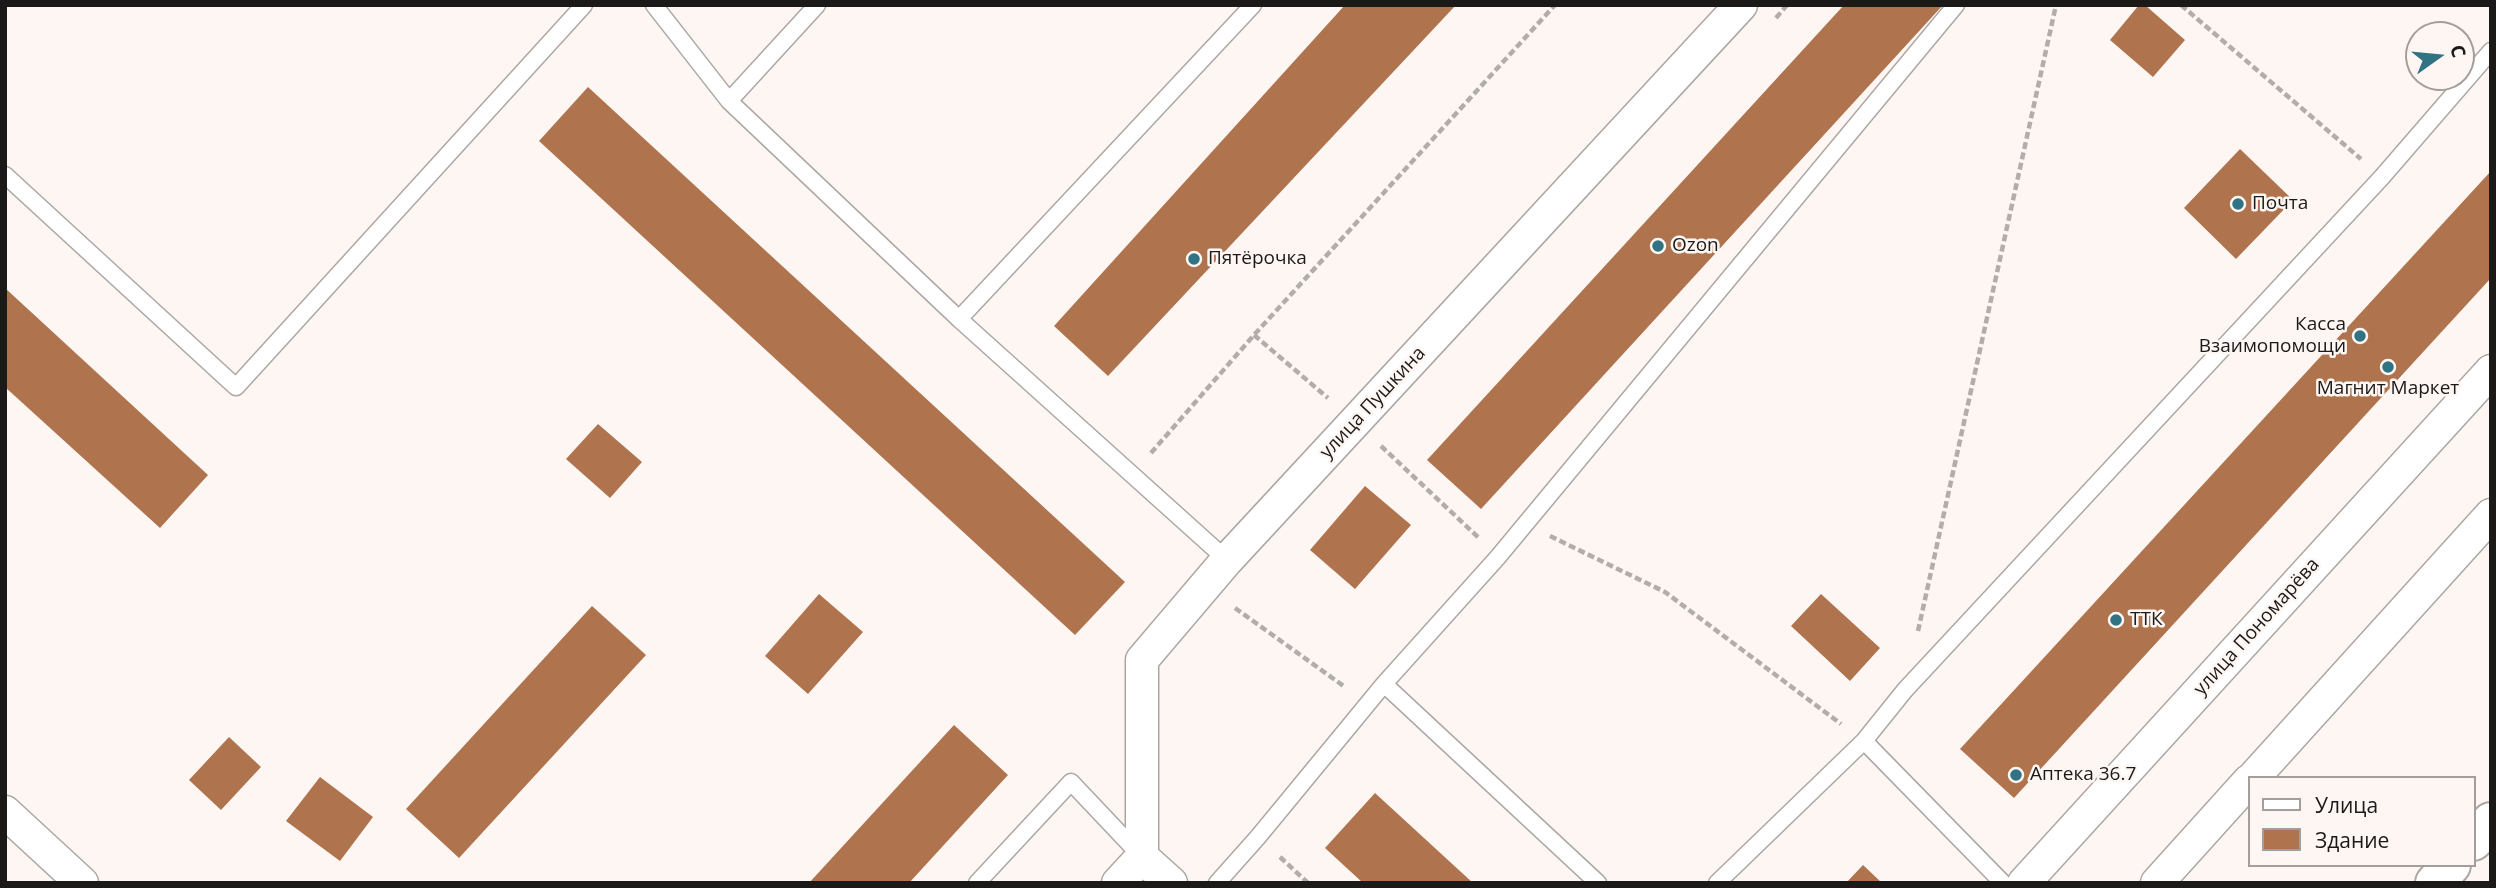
<!DOCTYPE html>
<meta charset="utf-8">
<style>
body{margin:0}
#map{position:relative;width:2496px;height:888px;overflow:hidden;background:#fdf6f3;font-family:"Open Sans",sans-serif}
canvas{display:block}
.frame{position:absolute;inset:0;border:7px solid #1c1a18;pointer-events:none}
.legend{position:absolute;left:2248px;top:776px;width:228px;height:91px;box-sizing:border-box;background:#fdf6f3;border:2px solid #a39e9b;margin:0;padding:9px 12px;list-style:none;font-size:21px;color:#1c1a18}
.legend li{display:flex;align-items:center;gap:14px;height:35px}
.legend b{width:35px;border:2px solid #a39e9b}
.north{position:absolute;left:2405px;top:21px;width:70px;height:70px;box-sizing:border-box;background:#fdf6f3;border:2px solid #a39e9b;border-radius:50%;rotate:75deg;font-size:19px;font-weight:700;line-height:28px;text-align:center;color:#1c1a18}
.north::after{content:'';display:block;margin:auto;width:24px;height:32px;background:#307484;clip-path:polygon(50% 0,100% 100%,50% 72%,0 100%)}
</style>
<div id="map">
<canvas width="2496" height="888"></canvas>
<div class="frame"></div>
<ul class="legend">
<li><b style="height:9px;background:#fff"></b>Улица</li>
<li><b style="height:19px;background:#af734d"></b>Здание</li>
</ul>
<div class="north">С</div>
</div>
<script>
const ctx = document.querySelector('canvas').getContext('2d');
ctx.lineJoin = 'round';
function fillPath(path, color) { ctx.fillStyle = color; ctx.fill(path, 'evenodd'); }
const poly = rows => new Path2D(rows.map(r => 'M' + r).join(''));
function stroke(path, color, width, dash) { ctx.strokeStyle = color; ctx.lineWidth = width; ctx.lineCap = dash ? 'butt' : 'round'; ctx.setLineDash(dash || []); ctx.stroke(path); }
function label(font, color, halo, rows, align = 'center') {
  ctx.font = font + ' "Open Sans",sans-serif'; ctx.lineWidth = 5; ctx.setLineDash([]); ctx.textBaseline = 'middle'; ctx.strokeStyle = halo; ctx.fillStyle = color; for (const [text, x, y, turn = 0] of rows) {
    ctx.save(); ctx.translate(x, y); ctx.rotate((+turn || 0) * Math.PI / 180); ctx.textAlign = isNaN(turn) ? turn : align; if (halo) ctx.strokeText(text, 0, 0); ctx.fillText(text, 0, 0); ctx.restore();
  }
}
const building = poly([
 [1345,5,1456,5,1108,376,1054,326],
 [1844,5,1943,5,1481,509,1427,460],
 [2139,5,2145,5,2185,40,2153,77,2110,40],
 [588,87,1125,582,1075,635,539,141],
 [2240,149,2293,200,2236,259,2184,208],
 [2491,171,2491,278,2014,798,1960,749],
 [5,288,208,475,160,528,5,387],
 [598,424,642,462,610,498,566,459],
 [1365,486,1411,525,1355,589,1310,550],
 [819,594,863,632,808,694,765,656],
 [1821,594,1880,648,1850,681,1791,626],
 [592,606,646,655,459,858,406,809],
 [954,725,1008,775,909,883,809,883],
 [229,737,261,767,221,810,189,780],
 [320,777,373,817,340,861,286,821],
 [1375,793,1473,883,1363,883,1325,848],
 [1863,865,1882,883,1846,883]
]);
const path = poly([
 [2181,5,2361,159],
 [1776,18,1787,5],
 [1254,335,1328,398],
 [1381,446,1479,538],
 [1151,453,1254,335,1555,5],
 [1550,536,1665,592,1841,724],
 [1235,608,1345,687],
 [1918,631,2056,5],
 [1280,857,1308,883]
]);
const lane = poly([
 [654,5,729,101,959,319,1227,560],
 [729,101,817,5],
 [5,175,236,387,584,5],
 [959,319,1253,5],
 [1384,684,1498,557,1956,5],
 [1864,741,2003,883],
 [977,883,1071,782,1141,856],
 [1217,883,1258,837,1384,684,1598,883],
 [1717,883,1864,741,1905,690,2382,177,2491,51]
]);
const street = poly([
 [2253,778,2491,515],
 [5,812,82,883],
 [1142,857,1142,660,1227,560,1741,5],
 [1118,883,1142,857,1171,883],
 [2024,883,2491,371],
 [2157,883,2249,781]
]);
const primary = poly([
 [2473,841,2491,822],
 [2435,883,2451,865]
]);
const markers = [
 [2238,204,7,"#307484"],
 [1658,246,7,"#307484"],
 [1194,259,7,"#307484"],
 [2360,336,7,"#307484"],
 [2388,367,7,"#307484"],
 [2116,620,7,"#307484"],
 [2016,775,7,"#307484"]
];
const poiNames = [
 ["Почта",2252,204],
 ["Ozon",1672,246],
 ["Пятёрочка",1208,259],
 ["Касса",2346,325,"right"],
 ["Взаимопомощи",2346,347,"right"],
 ["Магнит Маркет",2388,389,"center"],
 ["ТТК",2130,620],
 ["Аптека 36.7",2030,775]
];
const streetNames = [
 ["улица Пушкина",1373,403,-47],
 ["улица Пономарёва",2257,627,-48]
];
fillPath(building, '#af734d');
stroke(lane, '#ada7a4', 19);
stroke(street, '#ada7a4', 35);
stroke(primary, '#ada7a4', 42);
stroke(path, '#b2adaa', 4.5, [7, 3.5]);
stroke(lane, '#fff', 16);
stroke(street, '#fff', 32);
stroke(primary, '#fff', 38);
for (const [x, y, r, color] of markers) { const dot = new Path2D(); dot.arc(x, y, r, 0, 2 * Math.PI); ctx.fillStyle = color; ctx.fill(dot); stroke(dot, '#fdf6f3', 2.5); }
label('19px', '#1c1a18', '#fdf6f3', poiNames, 'left');
label('19px', '#1c1a18', '#fdf6f3', streetNames);
</script>
